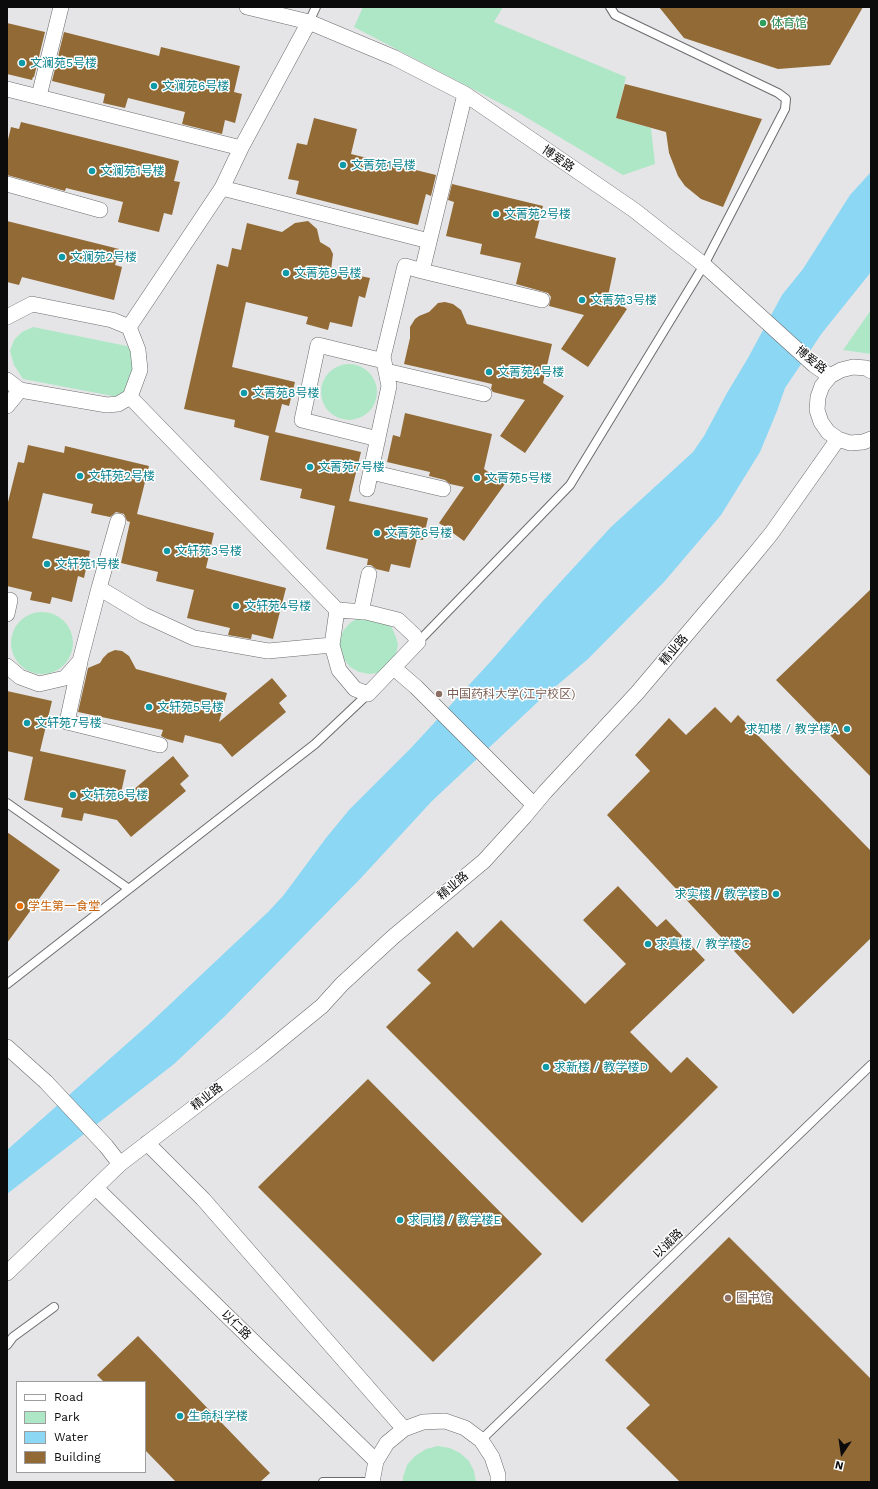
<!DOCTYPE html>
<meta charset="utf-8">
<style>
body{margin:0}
#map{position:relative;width:878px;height:1489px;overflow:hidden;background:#e5e5e7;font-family:"Work Sans",sans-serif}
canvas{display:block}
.frame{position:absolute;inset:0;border:8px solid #0b0b0c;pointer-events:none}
.legend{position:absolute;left:16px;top:1381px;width:130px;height:92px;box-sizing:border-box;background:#fff;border:1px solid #9d9d9e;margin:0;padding:5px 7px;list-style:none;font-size:12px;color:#0b0b0c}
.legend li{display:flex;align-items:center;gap:8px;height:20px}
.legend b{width:20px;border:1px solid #9d9d9e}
.north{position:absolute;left:822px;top:1433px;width:40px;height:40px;-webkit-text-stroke:3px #fff;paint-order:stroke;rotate:193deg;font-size:11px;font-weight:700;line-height:16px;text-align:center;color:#0b0b0c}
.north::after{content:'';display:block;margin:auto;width:14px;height:18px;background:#0b0b0c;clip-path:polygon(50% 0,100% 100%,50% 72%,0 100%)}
</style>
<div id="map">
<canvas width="878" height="1489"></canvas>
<div class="frame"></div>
<ul class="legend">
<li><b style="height:5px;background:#fff"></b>Road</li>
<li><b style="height:11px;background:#aee7c6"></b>Park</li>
<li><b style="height:11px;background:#8bd7f4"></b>Water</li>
<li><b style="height:11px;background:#916a36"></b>Building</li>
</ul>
<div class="north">N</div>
</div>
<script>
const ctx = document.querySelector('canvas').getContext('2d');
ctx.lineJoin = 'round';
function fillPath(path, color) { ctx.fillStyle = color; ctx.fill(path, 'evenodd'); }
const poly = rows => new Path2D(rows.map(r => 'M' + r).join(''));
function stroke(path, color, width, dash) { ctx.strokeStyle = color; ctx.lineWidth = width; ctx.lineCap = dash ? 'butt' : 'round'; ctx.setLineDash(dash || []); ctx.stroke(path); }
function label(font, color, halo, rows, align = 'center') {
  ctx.font = font + ' "Work Sans","Noto Sans SC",sans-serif'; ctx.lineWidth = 3; ctx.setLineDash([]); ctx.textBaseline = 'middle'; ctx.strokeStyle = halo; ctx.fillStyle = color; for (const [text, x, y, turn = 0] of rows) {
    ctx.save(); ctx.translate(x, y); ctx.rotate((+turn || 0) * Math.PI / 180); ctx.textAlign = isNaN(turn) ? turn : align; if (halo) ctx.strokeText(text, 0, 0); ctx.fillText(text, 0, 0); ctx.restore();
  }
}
const green = poly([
 [363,7,503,7,494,22,626,77,616,118,651,128,655,164,623,175,519,113,354,27],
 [871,310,871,354,843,350],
 [33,327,127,346,135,356,132,387,118,397,23,379,14,365,10,351,14,340,22,332],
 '321 392a28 28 0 1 1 56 0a28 28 0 1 1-56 0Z',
 '11 643a31 31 0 1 1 62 0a31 31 0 1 1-62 0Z',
 [358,618,386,622,392,628,396,637,398,645,396,654,386,669,378,673,369,674,359,672,350,667,344,659,340,650,340,640,343,631,350,623],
 [438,1446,450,1448,460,1453,469,1461,474,1471,476,1482,403,1482,403,1477,407,1465,415,1456,426,1449]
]);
const water = poly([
 [871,172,871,272,822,333,785,388,777,411,760,452,721,515,664,582,588,659,542,698,432,801,360,879,224,1017,174,1064,7,1194,7,1150,148,1025,268,912,283,896,326,838,349,810,411,748,492,660,543,601,611,527,693,452,704,436,727,393,748,358,782,295,803,269,850,195]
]);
const building = poly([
 [659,7,863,7,830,65,778,69,684,38],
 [7,23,45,32,34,77,33,77,32,80,7,74],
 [64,32,159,56,161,47,240,66,234,92,242,94,235,123,225,120,222,134,182,124,185,112,128,98,125,108,103,103,105,94,52,81],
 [625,84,762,119,723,207,701,199,685,186,678,176,669,153,666,132,616,118],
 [314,118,357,129,351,154,436,175,431,196,426,194,418,225,296,194,299,181,288,179,297,143,307,145],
 [21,122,179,161,174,181,180,182,172,215,164,213,159,232,118,222,123,202,66,188,65,191,7,175,7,144,11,127,19,129],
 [452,184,543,206,535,238,616,258,608,296,627,309,588,367,561,349,584,315,549,306,551,297,548,293,516,284,521,263,480,254,482,244,446,236,454,202,448,200],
 [7,221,119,249,115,265,122,267,114,300,22,277,19,285,7,282],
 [308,221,317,229,320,242,330,248,333,254,331,270,370,278,365,298,359,296,352,327,330,322,328,330,306,324,308,317,246,302,232,367,295,382,289,406,282,404,275,432,361,452,349,501,428,518,423,540,417,539,410,568,391,564,389,572,376,569,371,565,367,565,368,559,326,549,335,506,300,498,302,489,260,480,269,436,234,427,235,420,184,409,217,264,228,267,232,248,241,250,247,223,282,232,295,223],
 [445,302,453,304,461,310,467,324,552,344,543,383,564,396,525,453,500,436,525,400,493,392,491,389,492,384,404,364,410,338,410,327,415,319,419,316,429,312,438,303],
 [405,413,492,434,484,469,505,484,464,541,439,523,464,487,450,484,445,480,429,476,430,472,387,462,393,435,400,437],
 [28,445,64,453,65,446,149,466,137,514,214,533,206,568,286,588,273,639,252,634,251,639,228,635,230,628,187,618,194,590,156,581,158,572,121,563,130,522,127,521,124,514,116,512,110,517,91,513,93,504,43,493,32,538,90,551,84,578,78,576,72,602,52,597,50,604,30,600,32,592,7,586,7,506,18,462,24,463],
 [871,589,871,777,776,680],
 [115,650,122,651,129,656,136,669,227,693,219,722,272,678,287,696,279,703,286,712,232,757,221,744,185,735,183,743,167,739,161,736,163,730,78,712,88,668,100,663,103,658,108,653],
 [7,691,52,701,40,751,126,770,119,802,173,756,189,776,180,784,186,791,131,837,117,820,84,813,82,821,61,817,63,808,24,800,33,757,7,751],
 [715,707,731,723,738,715,871,851,871,938,793,1014,607,815,650,771,635,755,669,718,686,735],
 [7,832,60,870,7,943],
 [618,886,657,927,666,919,705,960,630,1032,671,1073,687,1057,718,1087,582,1223,386,1027,431,983,417,970,457,931,473,948,501,920,585,1004,626,964,583,920],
 [368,1079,542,1254,433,1362,258,1187],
 [729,1237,871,1379,871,1482,680,1482,626,1428,650,1405,605,1360],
 [138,1336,270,1473,260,1482,176,1482,145,1450,145,1382,104,1382,97,1375]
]);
const lane = poly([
 [309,22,316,7],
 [418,642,570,485,704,265,785,109,786,99,778,93,615,15,610,7],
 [7,803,129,889],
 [7,984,315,744,368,694],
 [7,1345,13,1337,54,1307],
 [481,1440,871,1065],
 [323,1482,372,1482]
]);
const street = poly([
 [247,7,309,22,395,58,465,94,634,210,704,265,814,365,830,376],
 [7,89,241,148],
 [39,96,61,7],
 [7,184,100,210],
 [222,188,429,241],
 [422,271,542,300],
 [7,317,32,304,112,320,129,327,138,350,140,370,130,397,118,404,107,405,20,390,7,380],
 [129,327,222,188,241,148,309,22],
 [386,371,484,394],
 [871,371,866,368,853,367,841,370,830,376,822,386,818,397,817,410,821,422,828,432,838,439,850,443,863,442,871,439],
 [130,397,337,610,366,612,398,620,414,635,418,642,368,694,355,689,339,670,332,645,337,610],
 [7,406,20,390],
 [378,439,302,420,318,345,384,361],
 [371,472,443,489],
 [367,489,389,386,383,357,405,266,422,271,465,94],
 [118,521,99,588,144,615,194,638,268,651,332,645],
 [361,612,369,574],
 [7,614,10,600],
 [80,662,67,722,160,745],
 [7,666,20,677,39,684,65,678,80,661,99,588],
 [394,668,416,687,534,805],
 [7,1047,46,1082,106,1146,120,1164],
 [147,1143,203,1199,404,1429],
 [96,1188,376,1461],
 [7,1273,120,1164,261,1056,322,1006,342,984,393,937,484,861,525,816,545,792,637,693,748,562,771,534,838,439],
 [372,1482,376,1461,387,1443,404,1429,423,1422,445,1421,465,1428,481,1440,492,1457,498,1475,498,1482]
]);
const markers = [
 [763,23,4,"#2e9e5b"],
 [22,63,4,"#0f9aa8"],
 [154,86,4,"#0f9aa8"],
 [343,165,4,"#0f9aa8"],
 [92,171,4,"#0f9aa8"],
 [496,214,4,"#0f9aa8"],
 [62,257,4,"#0f9aa8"],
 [286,273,4,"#0f9aa8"],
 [582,300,4,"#0f9aa8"],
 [489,372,4,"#0f9aa8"],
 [244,393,4,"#0f9aa8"],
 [310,467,4,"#0f9aa8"],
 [80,476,4,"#0f9aa8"],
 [477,478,4,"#0f9aa8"],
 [377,533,4,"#0f9aa8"],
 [167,551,4,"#0f9aa8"],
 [47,564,4,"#0f9aa8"],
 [236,606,4,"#0f9aa8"],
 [439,694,4,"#8d6e63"],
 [149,707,4,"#0f9aa8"],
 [27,723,4,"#0f9aa8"],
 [847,729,4,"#0f9aa8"],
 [73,795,4,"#0f9aa8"],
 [776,894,4,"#0f9aa8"],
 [20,906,4,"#e8710a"],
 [648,944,4,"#0f9aa8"],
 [546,1067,4,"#0f9aa8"],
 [400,1220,4,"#0f9aa8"],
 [728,1298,4,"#8d6e63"],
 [180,1416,4,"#0f9aa8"]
];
const leisureNames = [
 ["体育馆",771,23]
];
const cultureNames = [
 ["文澜苑5号楼",30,63],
 ["文澜苑6号楼",162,86],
 ["文菁苑1号楼",351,165],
 ["文澜苑1号楼",100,171],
 ["文菁苑2号楼",504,214],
 ["文澜苑2号楼",70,257],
 ["文菁苑9号楼",294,273],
 ["文菁苑3号楼",590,300],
 ["文菁苑4号楼",497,372],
 ["文菁苑8号楼",252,393],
 ["文菁苑7号楼",318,467],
 ["文轩苑2号楼",88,476],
 ["文菁苑5号楼",485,478],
 ["文菁苑6号楼",385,533],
 ["文轩苑3号楼",175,551],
 ["文轩苑1号楼",55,564],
 ["文轩苑4号楼",244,606],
 ["文轩苑5号楼",157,707],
 ["文轩苑7号楼",35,723],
 ["求知楼 / 教学楼A",839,729,"right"],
 ["文轩苑6号楼",81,795],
 ["求实楼 / 教学楼B",768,894,"right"],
 ["求真楼 / 教学楼C",656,944],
 ["求新楼 / 教学楼D",554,1067],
 ["求同楼 / 教学楼E",408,1220],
 ["生命科学楼",188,1416]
];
const streetNames = [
 ["博爱路",558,159,35],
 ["博爱路",811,360,39],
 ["精业路",674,650,-50],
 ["精业路",453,886,-40],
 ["精业路",207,1097,-38],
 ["以诚路",668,1244,-44],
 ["以仁路",236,1325,44]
];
const educationNames = [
 ["中国药科大学(江宁校区)",447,694],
 ["图书馆",736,1298]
];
const foodNames = [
 ["学生第一食堂",28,906]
];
fillPath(green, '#aee7c6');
fillPath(water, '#8bd7f4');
fillPath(building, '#916a36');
stroke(lane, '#6c6c6e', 10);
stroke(street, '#6c6c6e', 16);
stroke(lane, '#fff', 8);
stroke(street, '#fff', 15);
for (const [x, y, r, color] of markers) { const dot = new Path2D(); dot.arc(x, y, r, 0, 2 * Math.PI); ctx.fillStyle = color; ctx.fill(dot); stroke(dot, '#fff', 1.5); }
label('12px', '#27864d', '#fff', leisureNames, 'left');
label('12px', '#0d838f', '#fff', cultureNames, 'left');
label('12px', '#0b0b0c', '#fff', streetNames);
label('12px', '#785e54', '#fff', educationNames, 'left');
label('12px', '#c56008', '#fff', foodNames, 'left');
</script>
